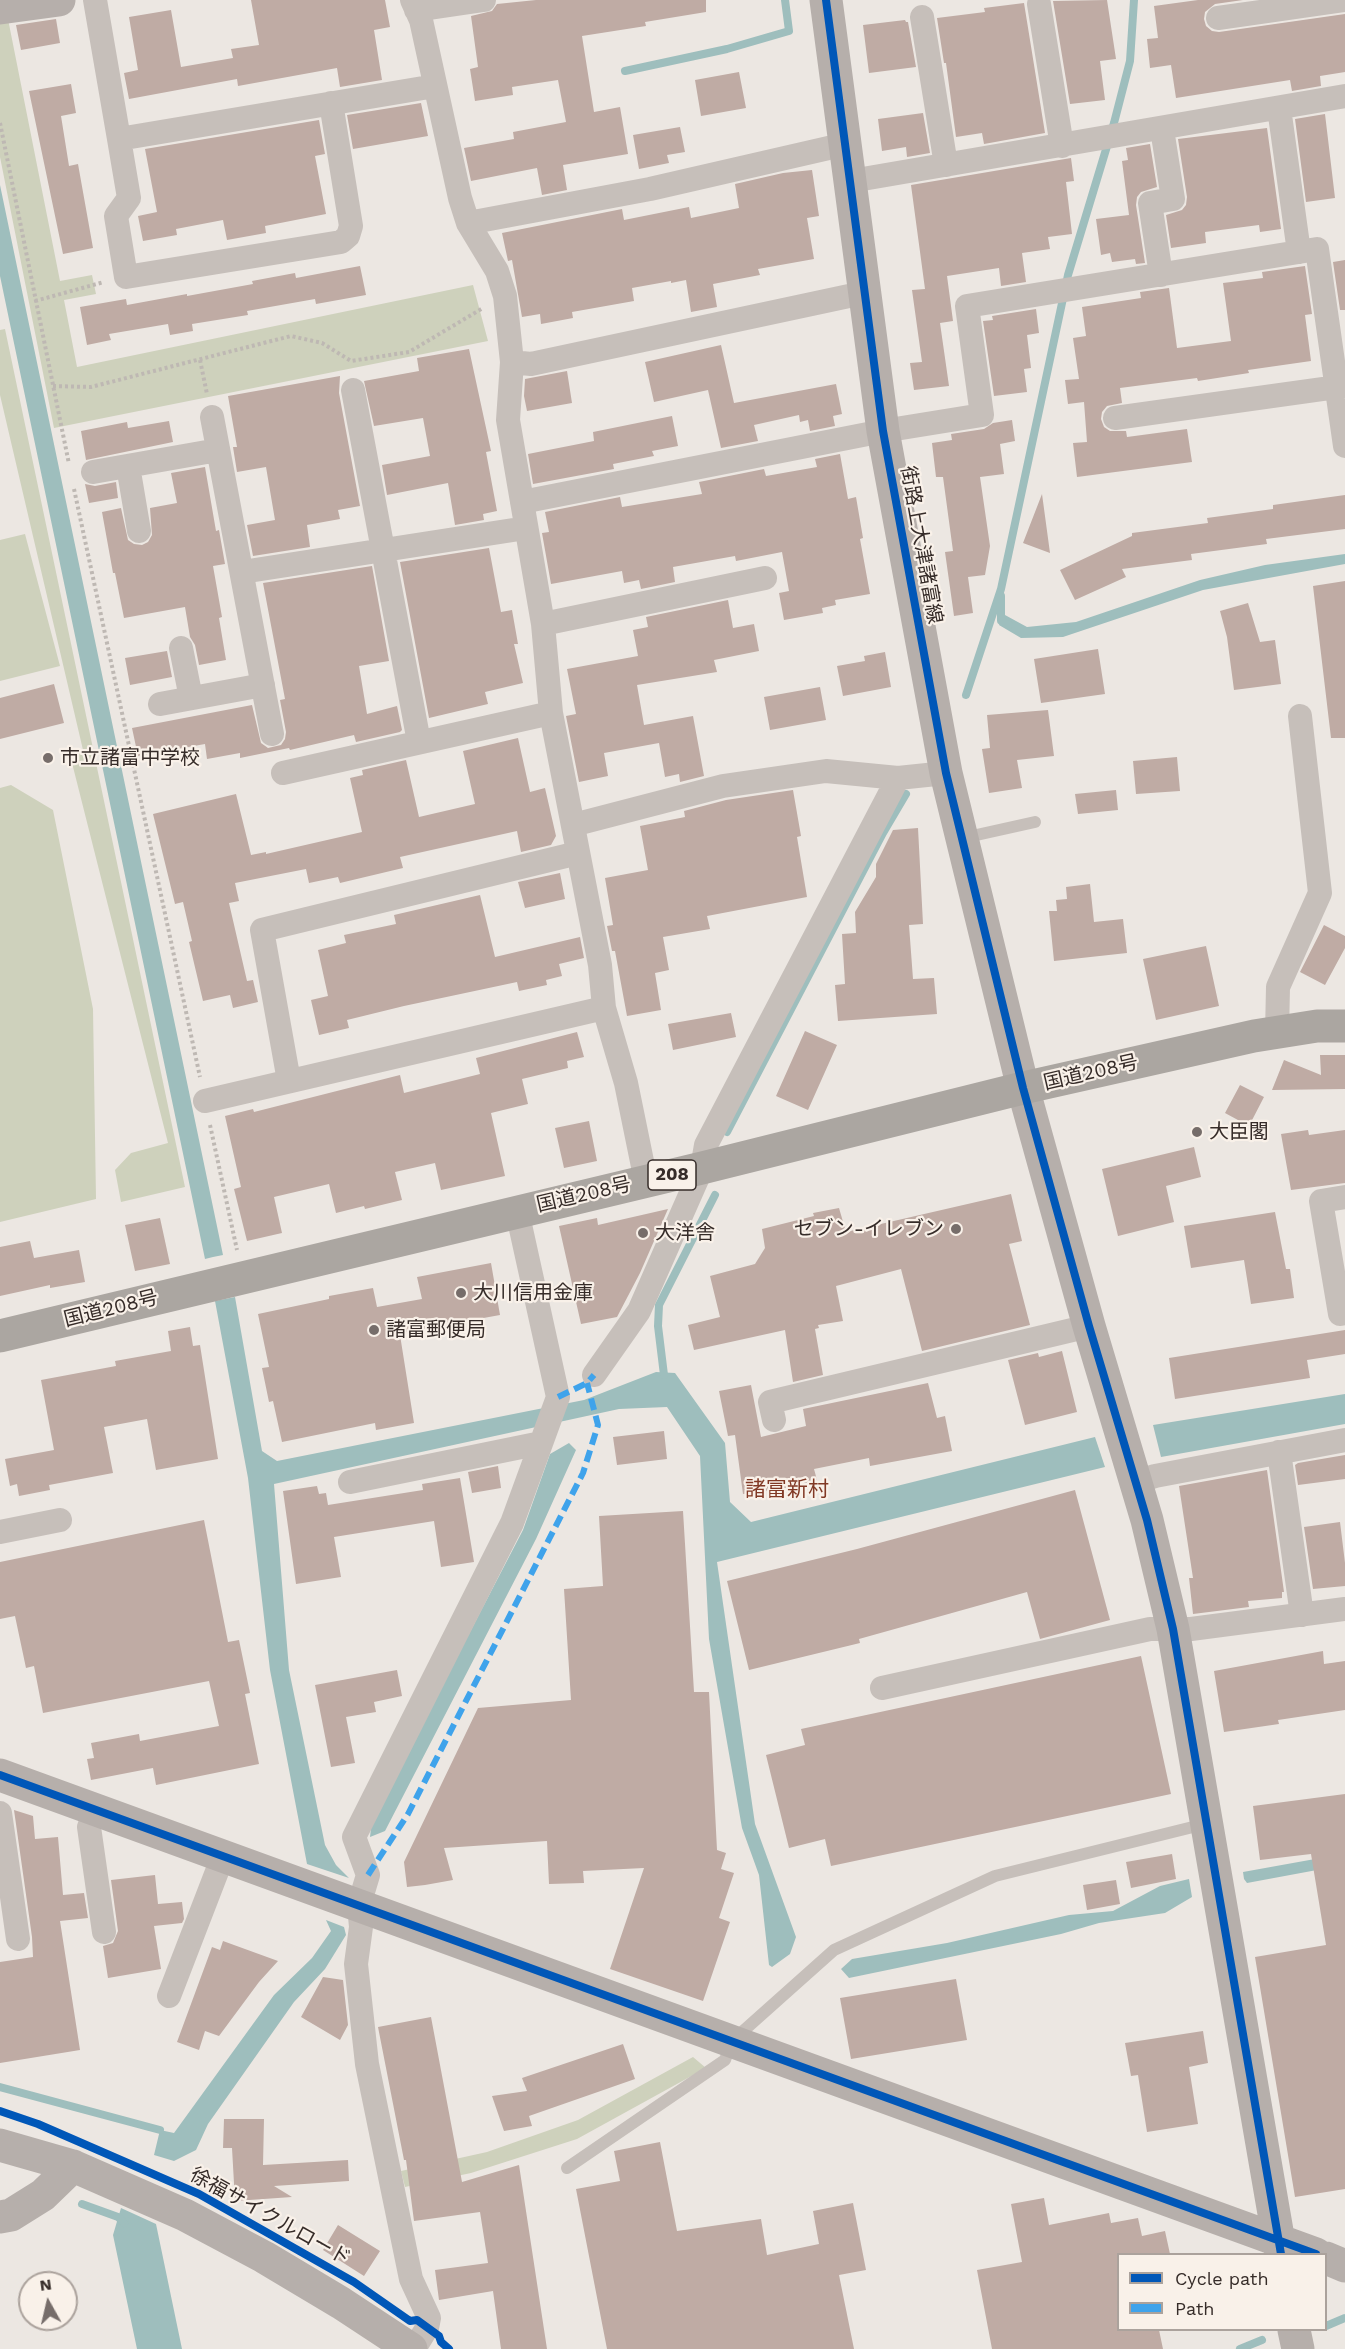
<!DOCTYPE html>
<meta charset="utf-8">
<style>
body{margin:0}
#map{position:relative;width:1345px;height:2349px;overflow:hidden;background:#ece7e2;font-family:"Work Sans",sans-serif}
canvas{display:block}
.legend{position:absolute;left:1117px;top:2253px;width:210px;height:78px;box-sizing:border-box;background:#f9f1e9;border:2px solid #aba29c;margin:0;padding:8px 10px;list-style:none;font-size:18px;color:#362c29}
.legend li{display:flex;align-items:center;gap:12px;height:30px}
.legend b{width:30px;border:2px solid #aba29c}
.north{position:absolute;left:18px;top:2271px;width:60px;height:60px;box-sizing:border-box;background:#f9f1e9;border:2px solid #aba29c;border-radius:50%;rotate:352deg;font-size:16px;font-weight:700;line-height:24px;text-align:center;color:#362c29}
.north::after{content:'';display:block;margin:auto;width:21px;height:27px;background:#766d6a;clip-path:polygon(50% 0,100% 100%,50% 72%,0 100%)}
</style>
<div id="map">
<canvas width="1345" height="2349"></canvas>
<ul class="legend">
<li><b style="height:8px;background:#0057b8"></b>Cycle path</li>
<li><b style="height:8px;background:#3fa3eb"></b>Path</li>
</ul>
<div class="north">N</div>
</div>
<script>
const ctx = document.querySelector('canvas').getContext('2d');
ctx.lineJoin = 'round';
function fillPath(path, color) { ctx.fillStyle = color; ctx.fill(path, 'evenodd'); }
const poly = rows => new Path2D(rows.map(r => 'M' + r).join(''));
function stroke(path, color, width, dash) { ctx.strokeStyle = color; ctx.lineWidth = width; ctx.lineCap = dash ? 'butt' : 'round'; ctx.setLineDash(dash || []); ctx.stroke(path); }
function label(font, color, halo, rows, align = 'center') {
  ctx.font = font + ' "Work Sans","Noto Sans JP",sans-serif'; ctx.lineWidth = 4.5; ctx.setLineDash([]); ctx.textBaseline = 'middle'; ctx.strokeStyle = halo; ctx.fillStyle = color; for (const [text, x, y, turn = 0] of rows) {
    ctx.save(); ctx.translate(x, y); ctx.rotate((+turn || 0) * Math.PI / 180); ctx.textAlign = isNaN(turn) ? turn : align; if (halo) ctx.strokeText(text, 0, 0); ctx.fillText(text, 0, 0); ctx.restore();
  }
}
const green = poly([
 [8,19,60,281,92,275,96,294,64,300,77,367,473,285,488,341,54,428,0,157,0,21],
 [5,329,185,1187,121,1202,115,1170,131,1153,168,1143,70,755,83,750,0,395,0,330],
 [25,534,60,666,0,681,0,540],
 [11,785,53,810,93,1009,96,1199,0,1222,0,788],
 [693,2057,706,2068,577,2139,471,2173,405,2187,401,2171,487,2152,578,2120]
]);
const water = poly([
 [0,185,223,1255,213,1257,205,1259,0,276],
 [1345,554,1345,564,1203,590,1063,637,1021,638,999,625,1005,615,1027,627,1076,622,1200,580,1265,565],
 [235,1297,262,1451,277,1461,584,1400,656,1372,675,1373,725,1443,730,1502,751,1522,1095,1437,1105,1467,717,1562,755,1824,796,1937,790,1954,772,1967,769,1965,759,1875,742,1828,709,1639,700,1456,667,1407,619,1409,274,1484,289,1670,325,1845,336,1865,349,1878,307,1864,270,1670,248,1478,215,1301],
 [1345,1394,1345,1424,1161,1457,1153,1425],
 [569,1443,576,1450,536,1539,385,1831,370,1837,372,1820,523,1530,550,1454],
 [1315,1859,1317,1870,1247,1883,1244,1879,1243,1872],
 [1189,1879,1192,1897,1165,1913,1099,1923,1061,1934,849,1978,841,1969,852,1959,947,1943,1069,1915,1113,1911,1160,1886],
 [326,1920,344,1927,346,1935,325,1969,294,2002,208,2124,196,2150,174,2161,154,2155,160,2130,174,2133,274,1995,312,1958,331,1931],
 [121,2208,156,2224,182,2349,137,2349,113,2235]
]);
const stream = poly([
 [625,71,727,49,789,31,785,0],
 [1001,596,1001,621,1009,625],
 [966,695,1001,589,1068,275,1114,123,1130,61,1134,0],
 [727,1132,883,833,906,794],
 [664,1375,658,1326,659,1305,715,1195],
 [0,2087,160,2130],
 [82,2204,118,2217,124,2223],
 [1326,2326,1345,2318],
 [1240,2349,1262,2340]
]);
const building = poly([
 [251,0,385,0,390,27,374,30,382,80,340,87,337,68,238,86,237,79,129,99,124,73,138,70,129,17,171,10,181,67,233,58,231,49,259,45],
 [536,0,706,0,706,12,645,22,646,26,582,36,594,112,620,107,628,154,563,165,567,190,542,195,537,168,471,181,464,148,514,139,513,132,566,122,558,80,512,87,513,95,475,101,470,69,478,67,471,16,492,11,497,4],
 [1107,0,1116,59,1100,61,1105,100,1070,104,1053,1],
 [1198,0,1243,0,1215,4,1205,12,1204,19,1206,26,1212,31,1219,32,1345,14,1345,72,1320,76,1321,86,1292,91,1290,80,1176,98,1171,65,1150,68,1147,39,1158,38,1154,6],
 [1024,3,1045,133,984,144,982,133,956,137,946,63,944,63,937,18,985,12,984,8],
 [56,19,60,43,21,50,16,25],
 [905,20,906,22,908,22,916,67,869,73,863,25],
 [739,72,746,108,701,116,695,80],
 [71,84,76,113,61,116,69,166,78,164,93,248,63,254,29,91],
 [421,103,428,136,353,149,347,115],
 [923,113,930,153,907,157,906,147,882,151,878,119],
 [1325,114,1335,198,1306,202,1295,119],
 [319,120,325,154,315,156,326,214,265,226,266,233,227,240,223,220,176,229,177,235,143,241,138,216,157,212,145,149],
 [680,127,685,152,667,155,669,163,639,169,633,135],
 [1267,128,1281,229,1260,232,1259,225,1205,232,1206,243,1171,248,1166,215,1182,210,1186,205,1187,197,1178,139],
 [1150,144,1157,187,1141,192,1137,197,1136,205,1145,263,1136,264,1135,259,1112,262,1110,253,1101,255,1096,219,1129,215,1122,161,1128,160,1126,148],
 [1071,158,1074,181,1066,182,1072,234,1048,237,1050,249,1022,253,1026,282,1001,286,999,268,947,276,953,321,940,323,949,386,914,390,910,363,922,362,912,290,925,289,911,185],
 [812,170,819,216,807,218,814,259,758,269,760,275,713,284,717,307,691,312,686,280,671,283,671,281,632,288,634,301,572,312,573,318,541,324,540,314,522,317,512,260,508,261,502,233,622,209,624,220,689,207,691,218,739,208,735,184,783,173],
 [1345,260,1345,310,1340,310,1333,262],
 [360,266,366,295,316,304,315,299,247,311,248,315,192,324,193,331,170,335,168,324,109,334,111,340,87,345,80,307,126,299,127,305,187,294,187,296,253,284,252,281,295,273,296,278],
 [1305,266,1312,314,1305,315,1311,361,1248,370,1249,373,1198,381,1197,378,1120,388,1122,403,1107,406,1102,412,1101,419,1104,427,1110,431,1126,431,1127,437,1187,429,1192,462,1077,477,1073,443,1087,442,1084,402,1068,404,1065,380,1079,379,1073,338,1086,336,1082,307,1141,298,1140,292,1169,288,1177,348,1231,341,1223,283,1263,278,1262,272],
 [1036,309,1039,333,1027,335,1031,368,1024,369,1027,392,994,396,983,321,993,320,992,316],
 [721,345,734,403,836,384,842,414,833,416,835,426,810,431,808,420,800,422,799,415,754,425,758,441,721,448,708,390,654,402,645,362],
 [469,349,491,451,486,452,497,511,483,514,484,520,455,525,448,483,387,495,382,465,430,456,423,418,374,426,364,381,419,371,417,358],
 [567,371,572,403,527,411,524,396,525,379],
 [340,376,339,393,360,506,338,510,340,519,307,525,310,547,253,556,247,525,275,520,266,467,237,472,233,447,237,447,228,396],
 [672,416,678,446,652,451,654,456,613,464,614,469,533,484,528,454,594,441,593,432],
 [1012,420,1015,441,1000,444,1004,474,980,477,990,546,985,575,968,577,973,613,954,616,945,552,953,551,943,477,936,477,932,443,952,440,951,434,984,429,993,423],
 [169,421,173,442,86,460,81,431,127,422,128,428],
 [840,454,848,499,856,497,863,538,860,539,870,594,835,600,836,605,822,608,823,613,784,620,779,593,789,591,782,552,736,561,735,556,673,567,675,582,641,589,639,580,624,583,622,571,551,584,542,533,549,532,545,512,620,497,622,507,702,494,699,482,764,469,766,476,817,467,815,459],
 [205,467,216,531,219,530,225,564,213,566,222,617,219,618,226,660,199,665,195,645,190,637,185,607,124,618,115,573,113,573,102,512,121,508,128,540,134,544,142,545,148,542,152,535,150,508,177,503,171,473],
 [116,482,118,498,89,503,85,484,95,486],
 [1042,494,1050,553,1023,543],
 [1345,495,1345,529,1266,539,1267,544,1191,554,1192,560,1122,569,1126,577,1075,600,1060,570,1132,536,1132,533,1208,523,1207,518,1273,509,1273,505],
 [489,548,501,612,512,610,518,644,514,644,523,683,485,692,488,704,429,718,400,562],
 [372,566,389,661,359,666,367,714,397,706,402,730,400,732,356,742,354,735,290,750,289,748,240,758,240,753,207,759,205,744,138,756,132,728,252,705,261,743,268,748,281,745,285,739,286,732,280,700,285,699,263,583],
 [1345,581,1345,738,1331,738,1313,586],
 [728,600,733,628,754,624,759,651,714,660,717,672,637,685,644,725,693,716,704,776,680,782,679,774,665,777,659,743,604,753,608,776,579,782,566,716,576,714,567,669,638,656,633,630,648,627,646,617],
 [1248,603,1260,642,1275,640,1281,684,1234,690,1227,637,1220,611],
 [1098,649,1105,694,1041,703,1034,659],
 [167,651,172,677,130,685,125,658],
 [885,652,891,687,843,696,837,666,865,661,864,656],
 [54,684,64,723,0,739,0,698],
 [820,687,826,720,770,730,764,697],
 [1048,710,1054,756,1017,760,1022,788,989,793,982,749,990,748,987,715],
 [518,738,530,792,545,788,556,836,551,845,521,852,517,831,400,857,403,868,340,883,338,877,309,883,306,869,235,883,239,901,229,903,247,981,253,980,258,1002,233,1008,230,995,203,1001,189,942,192,941,183,902,175,904,153,814,236,794,251,855,266,852,266,854,362,832,350,778,363,775,362,770,406,760,419,817,475,804,463,751],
 [1177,757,1180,791,1136,794,1133,761],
 [793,790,801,836,797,837,807,897,707,916,710,929,663,937,669,970,655,973,661,1010,627,1016,615,951,612,951,607,926,613,925,605,878,648,870,640,826,685,817,684,811,726,800],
 [1116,790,1118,810,1078,814,1075,794],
 [918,828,923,924,909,925,913,979,934,978,937,1014,838,1021,835,985,845,984,842,934,856,933,855,912,876,877,876,864,893,830],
 [560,873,565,899,525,908,518,882],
 [1090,884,1094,922,1123,919,1127,953,1054,961,1049,911,1057,911,1056,900,1067,899,1066,887],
 [480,895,495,957,580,937,584,958,559,964,562,976,546,980,547,985,519,991,517,982,404,1006,347,1020,349,1028,319,1035,311,1000,328,996,318,950,346,943,344,935,396,924,394,915],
 [1324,925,1345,936,1345,948,1325,985,1300,972],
 [1206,946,1219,1006,1156,1020,1143,959],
 [731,1013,736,1037,673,1050,668,1024],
 [805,1031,837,1045,808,1110,776,1096],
 [577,1032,584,1057,567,1061,568,1068,522,1079,528,1104,491,1113,505,1176,441,1190,435,1163,395,1172,402,1200,365,1209,364,1206,336,1213,329,1184,274,1197,282,1233,247,1241,234,1189,241,1187,225,1116,253,1109,254,1112,400,1075,404,1093,480,1074,476,1058],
 [1320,1055,1345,1055,1345,1089,1272,1090,1284,1060,1321,1075],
 [1240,1085,1264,1097,1249,1126,1225,1113],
 [589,1121,597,1161,564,1168,555,1128],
 [1308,1130,1309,1135,1345,1130,1345,1183,1291,1190,1281,1134],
 [1194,1147,1201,1177,1166,1186,1174,1222,1118,1236,1102,1169],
 [1011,1194,1022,1241,1009,1244,1030,1325,922,1351,901,1269,836,1286,843,1321,818,1325,819,1328,815,1329,823,1375,793,1382,785,1330,694,1350,688,1325,720,1317,710,1276,755,1264,765,1248,762,1229,814,1216,813,1213,839,1208,846,1232],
 [668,1209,640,1273,617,1317,581,1324,559,1226,597,1218,598,1225],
 [1275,1212,1286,1269,1290,1269,1294,1298,1251,1304,1244,1260,1191,1268,1184,1226],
 [160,1218,170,1264,135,1271,125,1225],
 [30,1241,34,1258,79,1250,85,1282,50,1288,50,1285,0,1296,0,1247],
 [491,1263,500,1315,401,1333,400,1335,414,1423,376,1430,375,1423,282,1442,273,1401,269,1402,262,1368,269,1367,258,1314,329,1299,329,1296,373,1288,377,1307,422,1299,417,1277],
 [190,1327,193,1346,200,1345,218,1459,156,1470,147,1419,104,1427,113,1473,49,1485,50,1490,19,1496,17,1484,10,1486,5,1459,54,1450,41,1380,116,1366,115,1361,171,1351,168,1331],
 [1345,1330,1345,1354,1307,1360,1310,1378,1175,1399,1169,1358],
 [1062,1351,1077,1412,1025,1425,1008,1360,1038,1353,1039,1357],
 [928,1383,937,1418,945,1416,952,1451,870,1466,869,1458,814,1469,817,1480,785,1488,743,1494,735,1435,728,1436,719,1391,751,1385,761,1437,806,1426,803,1409],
 [664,1431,667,1459,617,1465,613,1437],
 [1345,1455,1345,1479,1298,1485,1295,1465,1298,1463],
 [498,1466,501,1488,472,1493,468,1472],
 [1267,1470,1284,1592,1282,1592,1282,1598,1248,1601,1249,1607,1193,1614,1189,1578,1193,1578,1179,1486],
 [460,1478,474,1562,441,1567,434,1521,334,1537,341,1577,296,1584,283,1491,317,1486,319,1494,326,1493,328,1505,423,1490,422,1484],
 [1075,1490,1110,1620,1040,1639,1027,1592,859,1639,860,1643,749,1670,727,1581,857,1549],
 [683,1511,694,1692,709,1692,717,1850,726,1853,721,1869,734,1873,719,1918,730,1922,703,2001,610,1969,644,1868,583,1871,584,1883,549,1884,547,1841,444,1848,453,1880,425,1885,407,1887,404,1862,478,1708,571,1700,564,1589,603,1586,599,1516],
 [204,1520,228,1642,239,1640,250,1693,245,1694,259,1764,156,1785,153,1768,91,1780,87,1759,94,1758,91,1743,139,1734,140,1741,219,1726,209,1681,43,1713,34,1666,26,1668,15,1616,0,1619,0,1562],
 [1340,1522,1345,1563,1345,1586,1313,1589,1304,1527],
 [1323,1651,1324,1664,1345,1661,1345,1710,1278,1720,1279,1724,1224,1732,1214,1671],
 [1141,1656,1171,1794,831,1866,825,1839,789,1848,766,1755,805,1745,801,1729],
 [397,1670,402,1696,374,1702,376,1712,346,1717,355,1763,331,1767,315,1685],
 [1345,1794,1345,2189,1295,2197,1255,1957,1326,1945,1311,1854,1260,1860,1253,1806],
 [14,1810,33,1816,35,1839,58,1837,63,1895,84,1893,88,1918,60,1921,80,2050,0,2063,0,1962,33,1957,32,1937],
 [1172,1854,1176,1879,1131,1888,1126,1862],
 [155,1875,158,1904,182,1902,184,1919,182,1923,154,1926,161,1969,108,1978,103,1946,113,1943,118,1931,111,1880],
 [1116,1880,1120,1904,1087,1910,1083,1885],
 [223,1941,278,1961,259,1982,219,2036,205,2031,199,2050,177,2042,212,1947,220,1950],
 [323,1977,343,1980,348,2025,340,2040,301,2017],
 [956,1979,967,2040,851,2059,840,1998],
 [431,2017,462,2182,519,2165,547,2349,501,2349,493,2291,439,2300,435,2270,488,2263,480,2212,414,2221,406,2160,404,2160,378,2027],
 [1203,2031,1208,2063,1189,2067,1198,2124,1147,2132,1138,2075,1131,2076,1125,2043],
 [623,2044,635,2079,529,2116,532,2126,504,2131,492,2096,527,2091,522,2078],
 [224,2119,264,2119,263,2165,348,2160,349,2181,274,2186,292,2197,235,2201,232,2148,223,2148],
 [660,2142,677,2231,761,2219,767,2255,819,2244,813,2211,853,2203,866,2270,839,2275,854,2349,607,2349,576,2189,620,2181,614,2151],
 [1044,2198,1049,2225,1109,2213,1111,2223,1138,2218,1142,2236,1165,2231,1170,2254,1119,2254,1119,2330,1159,2330,1163,2349,992,2349,977,2270,1022,2262,1011,2204],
 [338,2225,380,2251,364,2276,323,2250]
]);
const path = poly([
 [0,123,69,464],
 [35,301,104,282],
 [200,360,207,394],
 [53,386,91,387,291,336,322,343,351,361,409,352,483,308],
 [74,489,200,1077],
 [210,1125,237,1250]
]);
const lane = poly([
 [963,838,1035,822],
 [567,2168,725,2060,732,2041,834,1950,995,1876,1205,1824]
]);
const street = poly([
 [95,0,119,139,435,86],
 [412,0,421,20,460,198,468,223,497,271,505,296,512,362,508,420,543,624,551,713,600,965,604,1008,626,1083,646,1181],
 [1039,4,1062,146],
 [416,10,484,0],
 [922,17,946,165],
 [1218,18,1345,0],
 [1279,108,1299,252],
 [119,139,129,198,116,216,126,277,341,242,348,236,351,226,331,103],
 [851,181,1345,96],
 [468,223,650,189,846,144],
 [1161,275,1150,203,1173,199,1162,129],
 [512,362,531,364,863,293],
 [353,390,419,742],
 [212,417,272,734],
 [1115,418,1345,386],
 [128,466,139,531],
 [93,472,218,450],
 [522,502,883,431,982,415,967,306,1317,249,1345,446],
 [242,572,526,528],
 [543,624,765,578],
 [181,648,191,698],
 [160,704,263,685],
 [283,773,551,713],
 [573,825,723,786,826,771,898,778,946,773],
 [1277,1033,1278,987,1320,893,1300,716],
 [289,1081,262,930,578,853],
 [205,1101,604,1008],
 [1345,1197,1321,1201,1340,1314,1345,1313],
 [594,1375,639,1311,702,1168,706,1145,898,778],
 [774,1420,770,1402,1089,1326],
 [1279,1452,1302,1615],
 [350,1482,541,1443],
 [1136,1482,1155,1476,1345,1440],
 [0,1532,60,1520],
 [882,1688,1150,1629,1191,1629,1345,1609],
 [96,1810,89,1827,104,1932],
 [0,1813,18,1939],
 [169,1996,223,1856],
 [414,2349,427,2328,429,2318,411,2279,367,2064,356,1964,361,1927,359,1905,368,1875,354,1837,512,1523,558,1397,517,1211]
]);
const secondary = poly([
 [826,0,883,431,946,773,1023,1088,1089,1326,1147,1520,1173,1629,1281,2254],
 [0,8,59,0],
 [0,1775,1316,2254],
 [0,2145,73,2166,185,2215,264,2257,341,2303,411,2349],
 [0,2217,11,2215,43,2195,73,2166],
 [1326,2258,1345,2266],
 [1294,2330,1298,2349]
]);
const highway = poly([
 [0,1336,702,1168,1023,1088,1254,1036,1317,1026,1345,1026]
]);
const quiet = poly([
 [558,1397,587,1383,594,1375],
 [368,1875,408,1814,583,1473,598,1425,587,1383]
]);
const cycleway = poly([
 [826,0,883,431,946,773,1023,1088,1089,1326,1147,1520,1173,1629,1281,2254],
 [0,1775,1316,2254],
 [0,2111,38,2124,199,2194,354,2282,410,2321,417,2320,439,2336,441,2342,449,2349]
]);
const markers = [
 [48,758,6,"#766d6a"],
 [1197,1132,6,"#766d6a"],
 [956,1229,6,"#766d6a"],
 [643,1233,6,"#766d6a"],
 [461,1293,6,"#766d6a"],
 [374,1330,6,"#766d6a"]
];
const shields = [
 [672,1175,48]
];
const shieldNames = [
 ["208",672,1175]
];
const streetNames = [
 ["街路上大津諸富線",921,545,80],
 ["国道208号",1091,1073,-13],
 ["国道208号",584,1195,-13],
 ["国道208号",111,1309,-14],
 ["徐福サイクルロード",270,2217,29]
];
const poiNames = [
 ["市立諸富中学校",60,758],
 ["大臣閣",1209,1132],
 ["セブン-イレブン",944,1229,"right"],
 ["大洋舎",655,1233],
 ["大川信用金庫",473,1293],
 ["諸富郵便局",386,1330]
];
const neighbourhoodNames = [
 ["諸富新村",787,1490]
];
fillPath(green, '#ced1bc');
fillPath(water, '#9ebebd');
stroke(stream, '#9ebebd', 8);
fillPath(building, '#bfaba4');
stroke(path, '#beb8b3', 4, [3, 3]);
stroke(lane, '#c6bfba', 12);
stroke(street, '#c6bfba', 24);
stroke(secondary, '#b6afab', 33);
stroke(highway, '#aba6a1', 33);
stroke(quiet, '#3fa3eb', 6, [12, 6]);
stroke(cycleway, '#0057b8', 8);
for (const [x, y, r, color] of markers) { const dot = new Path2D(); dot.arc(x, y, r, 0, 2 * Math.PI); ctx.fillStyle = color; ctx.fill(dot); stroke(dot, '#f9f1e9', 2); }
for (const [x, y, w] of shields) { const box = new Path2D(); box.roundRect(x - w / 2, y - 15, w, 30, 4.5); ctx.fillStyle = '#f9f1e9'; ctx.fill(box); stroke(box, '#362c29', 1.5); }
label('bold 18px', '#362c29', null, shieldNames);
label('20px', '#362c29', '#f9f1e9', streetNames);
label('20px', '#362c29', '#f9f1e9', poiNames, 'left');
label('21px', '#813925', '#f9f1e9', neighbourhoodNames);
</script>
